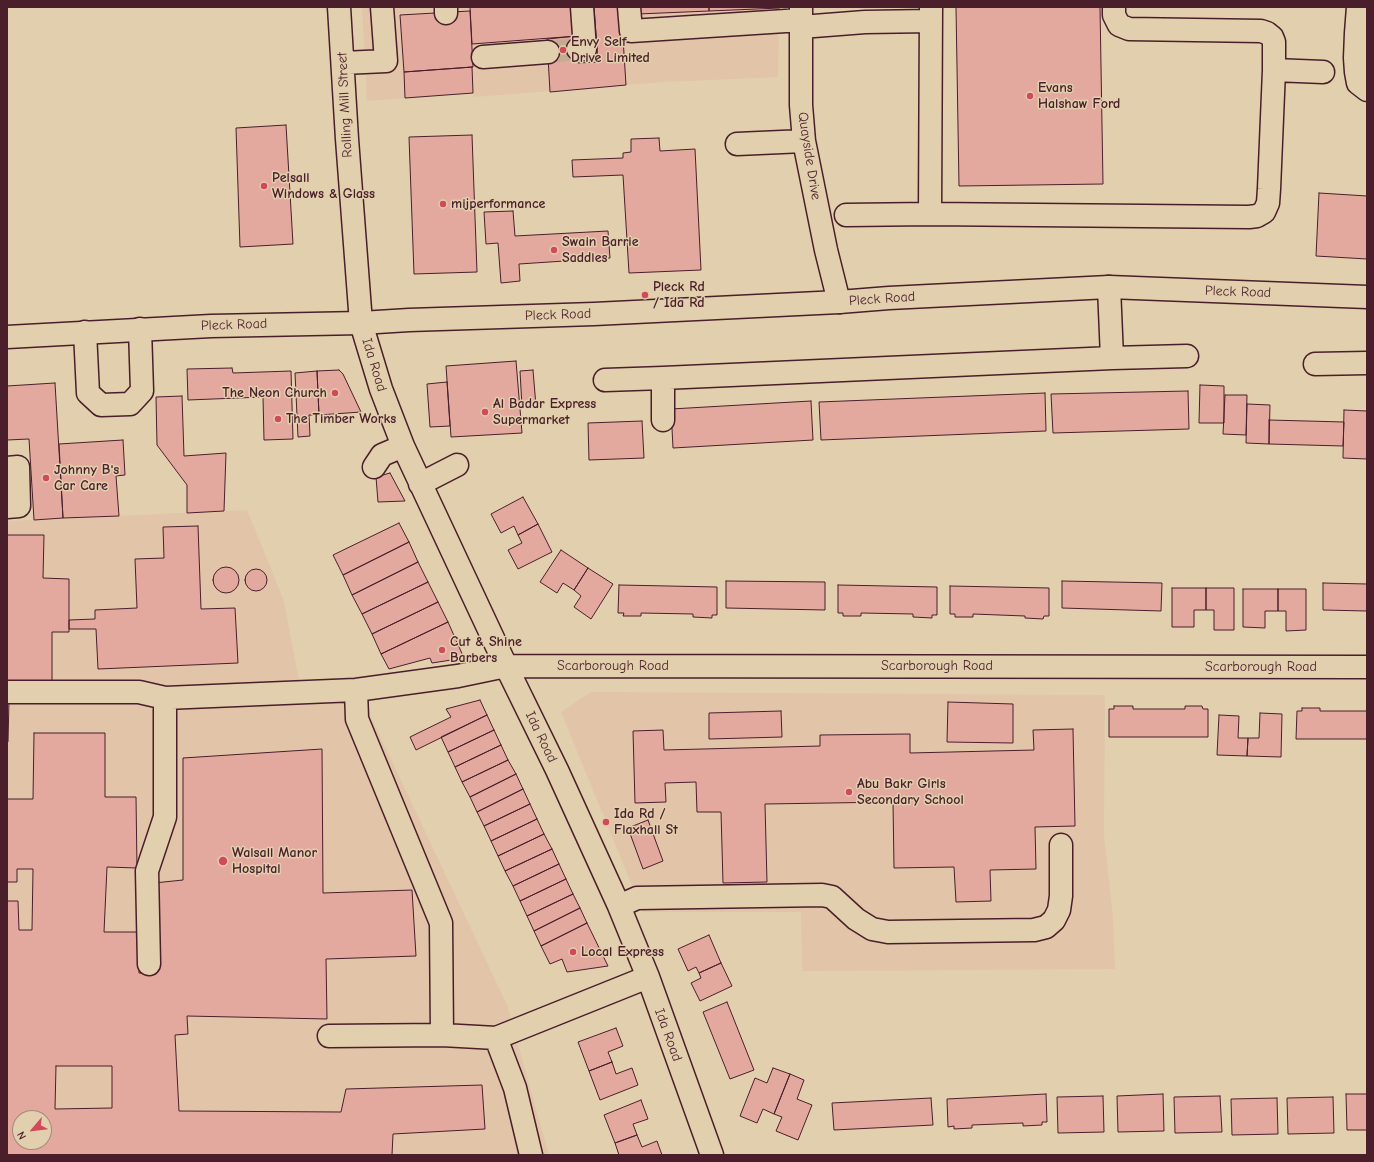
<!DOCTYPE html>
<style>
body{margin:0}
#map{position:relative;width:1374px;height:1162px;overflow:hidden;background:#e2cfad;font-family:"Comic Neue",sans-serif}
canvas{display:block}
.frame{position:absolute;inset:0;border:8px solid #4a1f2b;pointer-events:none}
.north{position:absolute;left:12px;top:1110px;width:40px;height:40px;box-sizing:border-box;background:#e2cfad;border:1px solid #a58979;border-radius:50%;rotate:242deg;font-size:11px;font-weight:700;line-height:16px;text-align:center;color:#4a1f2b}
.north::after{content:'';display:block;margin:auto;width:14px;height:18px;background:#d1495b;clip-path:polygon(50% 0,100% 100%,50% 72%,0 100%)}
</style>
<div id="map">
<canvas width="1374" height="1162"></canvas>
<div class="frame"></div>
<div class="north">N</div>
</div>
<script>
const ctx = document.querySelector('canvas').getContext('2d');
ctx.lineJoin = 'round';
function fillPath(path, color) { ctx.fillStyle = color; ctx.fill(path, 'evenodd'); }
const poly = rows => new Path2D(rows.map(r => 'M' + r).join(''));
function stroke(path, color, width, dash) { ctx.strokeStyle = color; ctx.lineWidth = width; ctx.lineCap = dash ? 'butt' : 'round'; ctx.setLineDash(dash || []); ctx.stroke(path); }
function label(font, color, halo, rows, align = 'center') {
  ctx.font = font + ' "Comic Neue",sans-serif'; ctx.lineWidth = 3; ctx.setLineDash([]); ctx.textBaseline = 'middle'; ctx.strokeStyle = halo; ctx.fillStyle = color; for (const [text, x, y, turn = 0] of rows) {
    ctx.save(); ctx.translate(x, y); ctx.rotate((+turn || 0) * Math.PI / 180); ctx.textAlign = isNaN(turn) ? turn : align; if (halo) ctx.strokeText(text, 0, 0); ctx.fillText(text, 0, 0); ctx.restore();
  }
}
const built = poly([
 [362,7,780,7,779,8,779,21,778,77,664,82,474,97,473,93,367,101],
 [247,510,284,601,299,681,363,676,371,717,507,1005,549,1155,7,1155,7,521],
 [20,1118,44,1118,44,1142,20,1142],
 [591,692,1105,695,1104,835,1113,917,1115,969,802,971,801,912,643,912,561,712]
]);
const building = poly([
 [470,7,575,7,577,36,472,44,470,7],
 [594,7,621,7,626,85,550,92,547,39,577,36,578,63,598,62,594,7],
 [638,7,709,7,709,11,638,14,638,7],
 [709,7,780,7,780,8,709,11,709,7],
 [956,7,1100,7,1103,184,959,186,956,7],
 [470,11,473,67,404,72,400,15,470,11],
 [472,67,473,93,405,98,404,72,472,67],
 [286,125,293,244,240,247,236,128,286,125],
 [472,135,477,272,414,274,409,137,472,135],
 [659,138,660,151,695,149,701,270,629,273,623,175,573,177,572,160,623,158,623,153,631,152,631,139,659,138],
 [1319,193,1367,196,1367,259,1316,256,1319,193],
 [513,211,515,236,608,231,610,258,519,264,520,281,501,283,498,243,486,244,484,212,513,211],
 [516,361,522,433,451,437,446,366,516,361],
 [232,368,233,373,291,371,293,439,264,440,263,397,188,400,187,369,232,368],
 [339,370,343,374,361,412,319,415,317,371,339,370],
 [533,370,536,406,522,407,520,371,533,370],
 [317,371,319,415,309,415,310,436,298,437,295,373,317,371],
 [447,382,450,426,430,427,427,384,447,382],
 [55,383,63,518,34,520,29,439,7,440,7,386,55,383],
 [1200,385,1224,386,1224,423,1199,423,1200,385],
 [1188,391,1189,429,1053,433,1051,394,1188,391],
 [1045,393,1046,431,821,440,819,402,1045,393],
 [1225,395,1247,395,1246,435,1223,434,1225,395],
 [182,396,184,456,226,453,224,511,187,513,187,485,157,445,156,397,182,396],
 [811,401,813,440,673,448,671,409,811,401],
 [1247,404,1270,405,1269,444,1246,443,1247,404],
 [1344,410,1367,411,1367,459,1343,458,1344,410],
 [1269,420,1344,422,1343,446,1269,444,1269,420],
 [642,421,644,458,589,460,588,423,642,421],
 [123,440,125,475,116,476,119,516,63,518,59,444,123,440],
 [390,473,405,501,378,502,376,477,390,473],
 [523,497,538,524,518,535,514,526,501,533,491,514,523,497],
 [399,523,409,542,343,575,333,555,399,523],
 [538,524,552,552,518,569,508,550,522,543,518,535,538,524],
 [198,526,201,609,235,608,238,663,98,669,96,629,69,629,69,620,95,619,95,610,137,608,135,559,164,558,163,527,198,526],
 [7,535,44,535,43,578,69,579,69,632,52,632,52,684,7,684,7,535],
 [409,542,418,562,352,595,343,575,409,542],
 [561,550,588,568,574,590,563,583,557,593,540,582,561,550],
 [418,562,428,582,362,614,352,595,418,562],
 '213 580a13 13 0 1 1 26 0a13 13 0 1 1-26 0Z',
 [588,568,613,584,591,619,574,607,581,596,574,590,588,568],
 '245 580a11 11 0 1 1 22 0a11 11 0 1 1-22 0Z',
 [726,581,825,582,825,610,726,608,726,581],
 [1062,581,1162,583,1161,611,1062,608,1062,581],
 [428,582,438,602,372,634,362,614,428,582],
 [1323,583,1367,584,1367,611,1323,610,1323,583],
 [619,585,717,587,717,615,712,615,712,618,693,617,693,614,641,613,641,616,623,616,624,613,618,613,619,585],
 [838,585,937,587,937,615,932,615,932,618,913,617,913,614,861,613,861,616,843,616,843,613,838,613,838,585],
 [950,586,1049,588,1049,616,1044,616,1043,619,1025,618,1025,616,973,614,973,617,955,617,955,614,950,614,950,586],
 [1172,588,1206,588,1206,610,1194,610,1194,627,1172,627,1172,588],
 [1206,588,1234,588,1234,630,1214,630,1214,610,1206,610,1206,588],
 [1243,589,1278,589,1278,611,1265,611,1265,628,1243,627,1243,589],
 [1278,589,1306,589,1306,630,1286,631,1286,611,1278,611,1278,589],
 [438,602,448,622,381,654,372,634,438,602],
 [448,622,464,658,432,663,430,658,389,669,381,654,448,622],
 [7,699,9,699,8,742,7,742,7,699],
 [480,700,487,715,416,750,410,737,451,717,446,709,480,700],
 [948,702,1013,704,1013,743,947,742,948,702],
 [1114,706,1133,706,1133,709,1185,709,1185,706,1202,706,1203,709,1208,709,1208,737,1109,737,1109,709,1114,709,1114,706],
 [1302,708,1320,708,1320,711,1367,711,1367,739,1296,739,1297,711,1302,711,1302,708],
 [781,711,782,737,709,739,709,713,781,711],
 [1260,713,1282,714,1281,757,1247,756,1248,738,1259,738,1260,713],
 [487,715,494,730,448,752,441,737,487,715],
 [1219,715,1239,716,1238,738,1248,738,1247,756,1217,755,1219,715],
 [1073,729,1075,826,1035,827,1036,869,990,870,991,901,956,902,954,867,894,868,893,802,765,804,767,882,723,883,721,812,697,812,696,782,665,783,666,802,635,803,633,731,663,730,664,750,820,746,820,735,910,734,910,753,1034,750,1033,730,1073,729],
 [494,730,501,745,455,767,448,752,494,730],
 [34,733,105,733,105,797,136,797,137,868,107,867,104,932,139,932,139,973,154,974,154,883,183,880,183,758,322,749,323,893,412,890,416,956,326,959,327,1019,187,1016,188,1034,175,1035,179,1111,341,1112,346,1089,482,1085,485,1129,393,1134,392,1155,7,1155,7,901,18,901,19,930,32,930,33,869,17,869,17,882,7,882,7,799,33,799,34,733],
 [56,1066,112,1066,112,1108,55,1109,56,1066],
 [20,1118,44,1118,44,1142,20,1142,20,1118],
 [501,745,508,760,462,782,455,767,501,745],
 [508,760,516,774,470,797,462,782,508,760],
 [516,774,523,789,477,812,470,797,516,774],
 [523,789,530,804,484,826,477,812,523,789],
 [530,804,537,819,491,841,484,826,530,804],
 [537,819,544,834,498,856,491,841,537,819],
 [648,820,663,861,643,869,628,828,648,820],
 [544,834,552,849,505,871,498,856,544,834],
 [552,849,559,864,513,886,505,871,552,849],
 [559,864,566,879,520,901,513,886,559,864],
 [566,879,573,894,527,916,520,901,566,879],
 [573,894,580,908,534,931,527,916,573,894],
 [580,908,587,923,541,946,534,931,580,908],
 [587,923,608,966,567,972,562,959,550,964,541,946,587,923],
 [709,935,721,963,699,973,696,967,688,971,678,949,709,935],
 [721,963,732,986,700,1001,691,983,701,978,699,973,721,963],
 [727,1002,754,1070,730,1079,703,1012,727,1002],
 [616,1028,623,1046,608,1052,612,1062,589,1071,578,1042,616,1028],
 [612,1062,616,1074,632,1068,638,1085,600,1100,589,1071,612,1062],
 [773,1068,790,1074,774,1114,763,1109,757,1123,740,1116,755,1078,767,1083,773,1068],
 [790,1074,804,1080,797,1099,812,1105,798,1140,776,1131,782,1117,774,1114,790,1074],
 [1046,1094,1047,1122,1042,1122,1042,1125,1023,1126,1023,1123,972,1125,972,1128,954,1129,954,1126,948,1127,947,1099,1046,1094],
 [1163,1094,1164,1131,1118,1132,1117,1096,1163,1094],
 [1346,1094,1367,1094,1367,1130,1347,1130,1346,1094],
 [1103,1096,1104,1132,1058,1133,1057,1097,1103,1096],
 [1220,1096,1222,1132,1175,1133,1174,1097,1220,1096],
 [1333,1097,1334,1133,1288,1134,1287,1098,1333,1097],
 [931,1098,933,1125,834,1130,832,1103,931,1098],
 [1277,1098,1278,1134,1232,1135,1231,1099,1277,1098],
 [641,1100,648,1119,633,1124,637,1135,615,1143,604,1115,641,1100],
 [637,1135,642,1147,657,1141,662,1155,619,1155,615,1143,637,1135]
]);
const minorTunnel = poly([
 [548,52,578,49]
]);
const minor = poly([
 [339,7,347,139,361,323,381,389,403,446,506,666,557,770,619,906,648,977,712,1155],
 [446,7,446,13],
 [629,7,631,31,801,20],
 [801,7,801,105,804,141,826,250,839,302],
 [1358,7,1356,33,1367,33],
 [801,27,865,22,931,21],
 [1356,33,1355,58,1356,72,1358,83,1367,90],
 [578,49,585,49,582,7],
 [483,57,548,52],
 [343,63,386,61,382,7],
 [1274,70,1323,72],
 [737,144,804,141],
 [930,214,1249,217,1257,216,1264,212,1268,203,1269,189,1274,70,1274,42,1272,37,1267,33,1261,31,1129,29,1119,25,1114,15,1114,7],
 [846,215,930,214,931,7],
 [1109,287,1112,358],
 [85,332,88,393,101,405,130,404,142,391,140,329],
 [1315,364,1367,363],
 [605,380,663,378,1112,358,1187,356],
 [663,420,663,378],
 [374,467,382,455,403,446],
 [7,468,18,467,19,506,7,507],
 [420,484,457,465],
 [356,690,357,719,441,923,442,1035],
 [7,692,139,692,165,698,356,690,458,676,506,666,1367,667],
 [619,906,637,898,822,895,832,897,856,919,872,929,888,932,1034,930,1046,927,1054,920,1059,910,1061,896,1061,845],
 [149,964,147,871,165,817,165,698],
 [329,1036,442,1035,496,1038,648,977],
 [496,1038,515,1088,531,1155]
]);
const highway = poly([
 [7,337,211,326,361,323,409,320,594,314,839,302,889,298,1109,287,1367,297]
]);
const markers = [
 [563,50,4,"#d1495b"],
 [1030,96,4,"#d1495b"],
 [264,186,4,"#d1495b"],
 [443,204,4,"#d1495b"],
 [554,250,4,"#d1495b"],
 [645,295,4,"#d1495b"],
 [335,393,4,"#d1495b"],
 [485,412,4,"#d1495b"],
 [278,419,4,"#d1495b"],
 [46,478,4,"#d1495b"],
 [442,650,4,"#d1495b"],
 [849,792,4,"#d1495b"],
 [606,822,4,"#d1495b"],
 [223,861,5,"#d1495b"],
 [573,952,4,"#d1495b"]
];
const poiNames = [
 ["Envy Self",571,42],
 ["Drive Limited",571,58],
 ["Evans",1038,88],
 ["Halshaw Ford",1038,104],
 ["Pelsall",272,178],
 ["Windows & Glass",272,194],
 ["mijperformance",451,204],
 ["Swain Barrie",562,242],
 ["Saddles",562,258],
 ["Pleck Rd",653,287],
 ["/ Ida Rd",653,303],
 ["The Neon Church",327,393,"right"],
 ["Al Badar Express",493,404],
 ["Supermarket",493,420],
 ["The Timber Works",286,419],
 ["Johnny B's",54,470],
 ["Car Care",54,486],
 ["Cut & Shine",450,642],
 ["Barbers",450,658],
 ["Abu Bakr Girls",857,784],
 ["Secondary School",857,800],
 ["Ida Rd /",614,814],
 ["Flaxhall St",614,830],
 ["Walsall Manor",232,853],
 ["Hospital",232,869],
 ["Local Express",581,952]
];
const streetNames = [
 ["Rolling Mill Street",345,105,-93],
 ["Quayside Drive",809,156,81],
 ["Pleck Road",1238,292,2],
 ["Pleck Road",882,299,-4],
 ["Pleck Road",558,315,-2],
 ["Pleck Road",234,325,-2],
 ["Ida Road",374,365,73],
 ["Scarborough Road",613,666],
 ["Scarborough Road",937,666],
 ["Scarborough Road",1261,667],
 ["Ida Road",541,737,64],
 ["Ida Road",668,1035,70]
];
fillPath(built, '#e2c4a9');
fillPath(building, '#e3a99f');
stroke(building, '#4a1f2b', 1);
stroke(minorTunnel, '#c4ac93', 22, [22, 11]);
stroke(minor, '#4a1f2b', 25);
stroke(highway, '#4a1f2b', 25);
stroke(minor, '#e2cfad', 22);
stroke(highway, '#e2cfad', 22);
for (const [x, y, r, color] of markers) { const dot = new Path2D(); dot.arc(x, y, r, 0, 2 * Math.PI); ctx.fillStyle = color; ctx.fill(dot); stroke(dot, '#e2cfad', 1.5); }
label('bold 14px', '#4a1f2b', '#e2cfad', poiNames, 'left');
label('14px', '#4a1f2b', '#e2cfad', streetNames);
</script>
